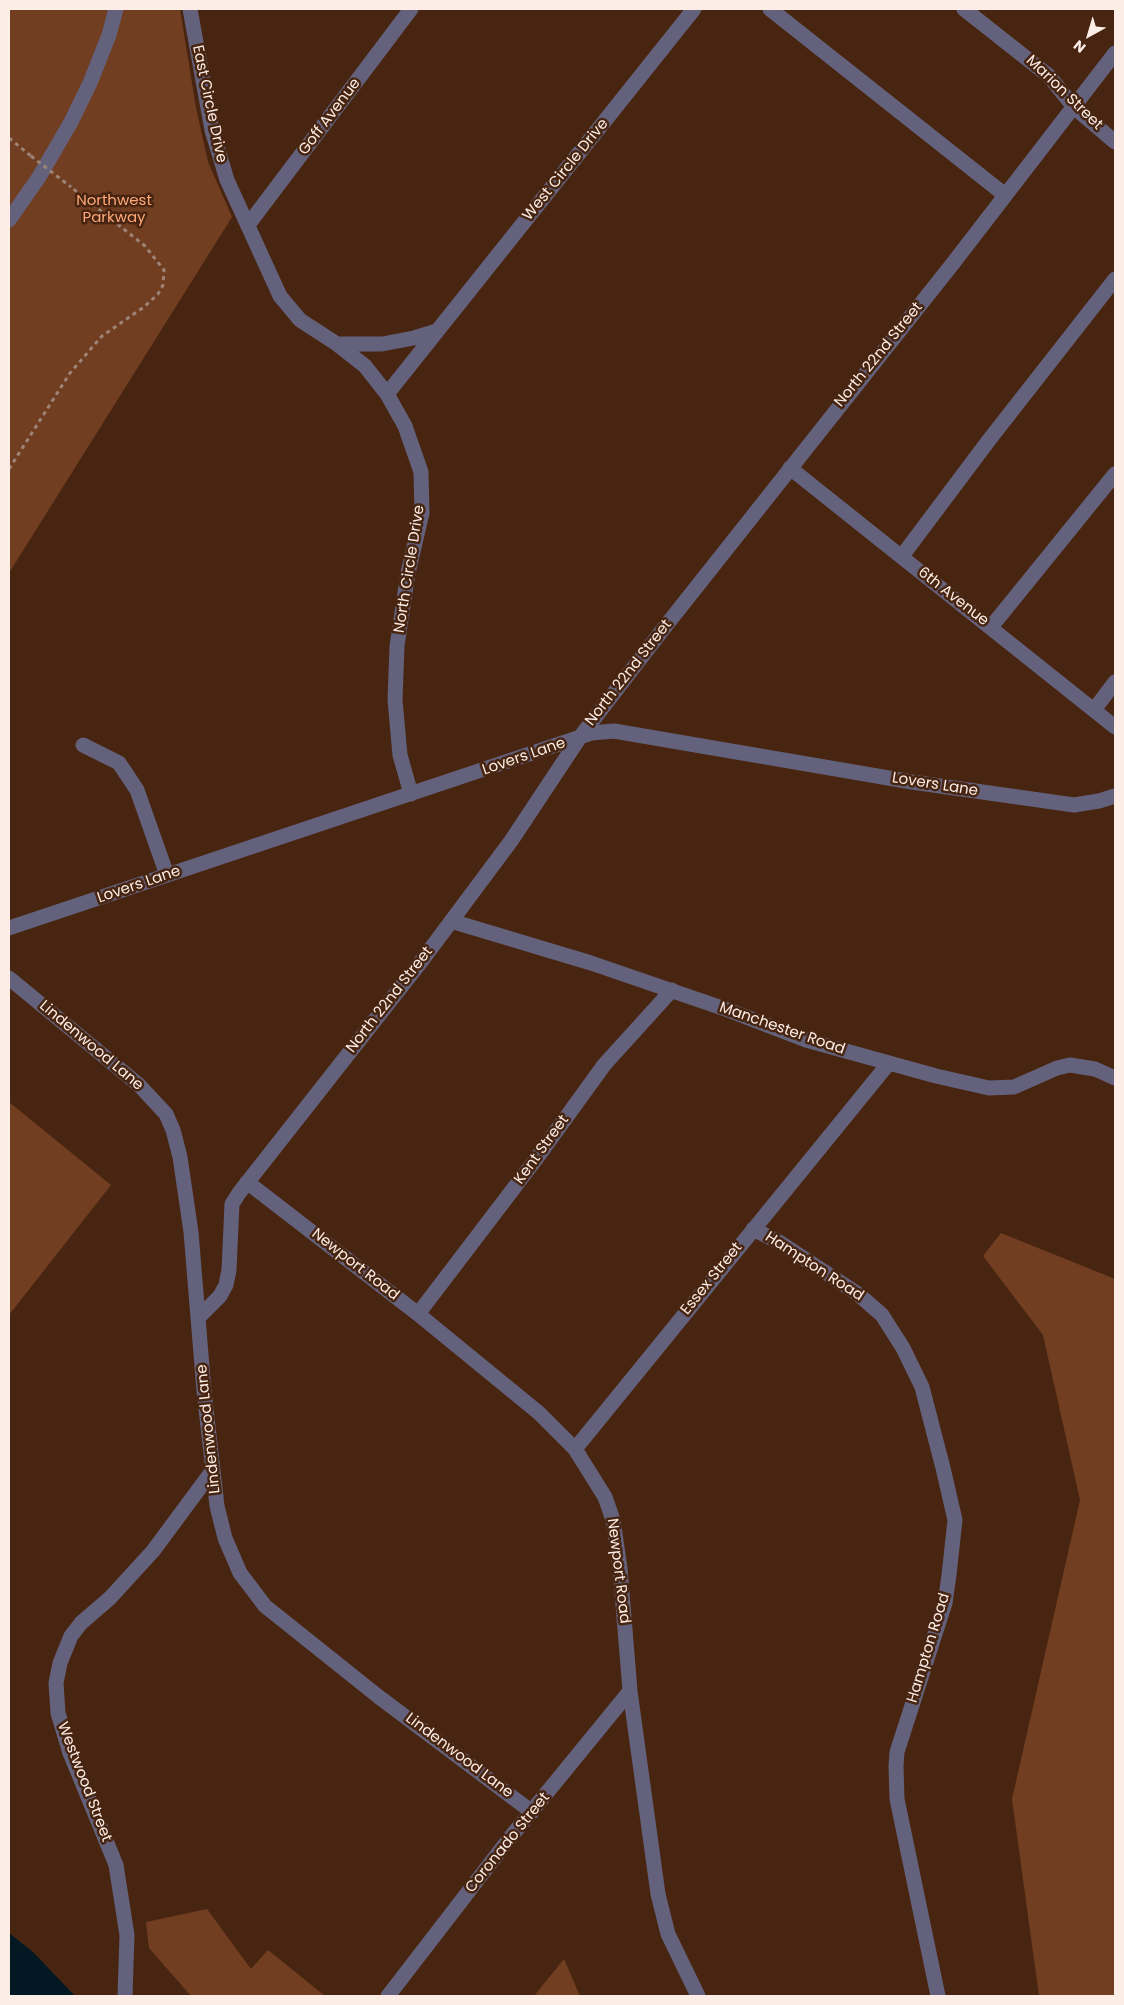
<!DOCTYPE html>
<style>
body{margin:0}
#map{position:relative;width:1124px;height:2005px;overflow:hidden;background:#482511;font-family:Poppins,sans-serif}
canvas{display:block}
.frame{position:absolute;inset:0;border:10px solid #fcede6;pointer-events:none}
.north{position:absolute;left:1064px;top:10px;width:50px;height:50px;-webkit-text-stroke:4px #482511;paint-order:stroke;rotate:219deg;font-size:14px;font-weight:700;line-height:20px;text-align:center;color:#fcede6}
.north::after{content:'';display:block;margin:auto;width:18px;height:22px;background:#fcede6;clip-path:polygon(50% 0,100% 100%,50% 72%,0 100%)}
</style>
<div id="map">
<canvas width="1124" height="2005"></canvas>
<div class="frame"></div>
<div class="north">N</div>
</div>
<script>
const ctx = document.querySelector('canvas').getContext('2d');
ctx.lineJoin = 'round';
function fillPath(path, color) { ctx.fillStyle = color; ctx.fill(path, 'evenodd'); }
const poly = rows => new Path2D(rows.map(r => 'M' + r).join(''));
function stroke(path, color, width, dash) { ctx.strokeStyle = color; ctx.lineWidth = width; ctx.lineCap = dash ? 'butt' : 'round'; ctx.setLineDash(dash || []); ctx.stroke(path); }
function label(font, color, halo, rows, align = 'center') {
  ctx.font = font + ' Poppins,sans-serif'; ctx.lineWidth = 5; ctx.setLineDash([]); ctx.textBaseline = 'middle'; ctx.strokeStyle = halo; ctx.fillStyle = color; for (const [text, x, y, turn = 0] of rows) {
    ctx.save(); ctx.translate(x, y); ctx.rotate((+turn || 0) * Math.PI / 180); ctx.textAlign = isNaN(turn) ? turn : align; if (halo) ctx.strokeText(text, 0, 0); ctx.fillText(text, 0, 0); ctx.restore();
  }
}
const green = poly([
 [9,9,180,9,196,108,208,162,232,217,9,573],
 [9,1102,111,1185,9,1315],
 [1001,1233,1115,1279,1115,1996,1039,1996,1012,1799,1080,1500,1043,1335,983,1256],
 [207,1909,251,1969,268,1950,325,1996,191,1996,149,1948,146,1922],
 [564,1959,580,1996,534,1996]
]);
const water = poly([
 [9,1933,33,1952,75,1996,9,1996]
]);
const path = poly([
 [9,138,31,156],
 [9,469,70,373,102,336,144,307,158,294,163,285,164,270,145,246,71,187]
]);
const minor = poly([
 [190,9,212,130,227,180,280,296,300,320,337,344,365,366,387,394,405,426,421,472,422,513,408,573,397,646,395,700,400,755,411,794],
 [770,9,1005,195],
 [964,9,1049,76,1074,107,1115,142],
 [9,220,39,177,71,122,90,83,109,35,116,9],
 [248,225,411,9],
 [337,344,382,344,414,338,437,331],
 [387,394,694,9],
 [790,468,1115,727],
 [902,556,989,440,1115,279],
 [991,627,1115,474],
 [1094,710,1115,682],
 [83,745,119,763,137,790,167,875],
 [451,921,591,963,728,1010,806,1040,936,1076,989,1088,1014,1087,1057,1068,1070,1065,1095,1069,1115,1078],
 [9,928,592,733,614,731,912,782,1074,805,1099,801,1115,796],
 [9,978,139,1085,166,1114,173,1130,180,1157,191,1232,204,1391,217,1506,225,1538,240,1573,265,1606,379,1697,532,1812],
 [247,1182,418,1314,539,1413,575,1449,605,1497,613,1520,620,1568,630,1691,658,1894,668,1934,698,1996],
 [753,1229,779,1242,858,1294,882,1315,903,1348,922,1387,943,1468,955,1520,949,1575,945,1603,897,1752,896,1766,897,1799,938,1996],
 [418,1314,536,1159,604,1065,672,990],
 [198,1318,220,1296,226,1285,229,1270,232,1204,239,1193,423,959,511,841,580,737,664,628,954,262,1115,53],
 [575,1449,889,1063],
 [125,1996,127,1935,116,1865,70,1753,58,1713,56,1683,60,1663,71,1636,81,1623,110,1598,153,1551,213,1470],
 [388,1996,509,1839,630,1691]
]);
const pathBridge = poly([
 [31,156,71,187]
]);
const streetNames = [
 ["Marion Street",1064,93,44],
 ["East Circle Drive",209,104,78],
 ["Goff Avenue",330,117,-53],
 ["West Circle Drive",566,170,-51],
 ["North 22nd Street",879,355,-51],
 ["North Circle Drive",410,569,-81],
 ["6th Avenue",953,597,38],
 ["North 22nd Street",629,673,-52],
 ["Lovers Lane",524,757,-19],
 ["Lovers Lane",935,785,9],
 ["Lovers Lane",139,885,-19],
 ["North 22nd Street",390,1000,-52],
 ["Manchester Road",782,1029,19],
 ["Lindenwood Lane",91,1046,40],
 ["Kent Street",542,1150,-54],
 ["Newport Road",355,1265,38],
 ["Hampton Road",814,1267,33],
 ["Essex Street",712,1279,-51],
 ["Lindenwood Lane",209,1429,-96],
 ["Newport Road",618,1571,83],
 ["Hampton Road",929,1648,-73],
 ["Lindenwood Lane",459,1756,37],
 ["Westwood Street",84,1782,69],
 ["Coronado Street",508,1843,-51]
];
const parkNames = [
 ["Northwest",114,201],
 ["Parkway",114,218]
];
fillPath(green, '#723e21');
fillPath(water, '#021822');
stroke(path, '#9d8476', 3, [4, 4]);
stroke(minor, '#63617b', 15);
stroke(pathBridge, '#9d8476', 3, [4, 4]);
label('15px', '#fcede6', '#482511', streetNames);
label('15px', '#fea879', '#482511', parkNames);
</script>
